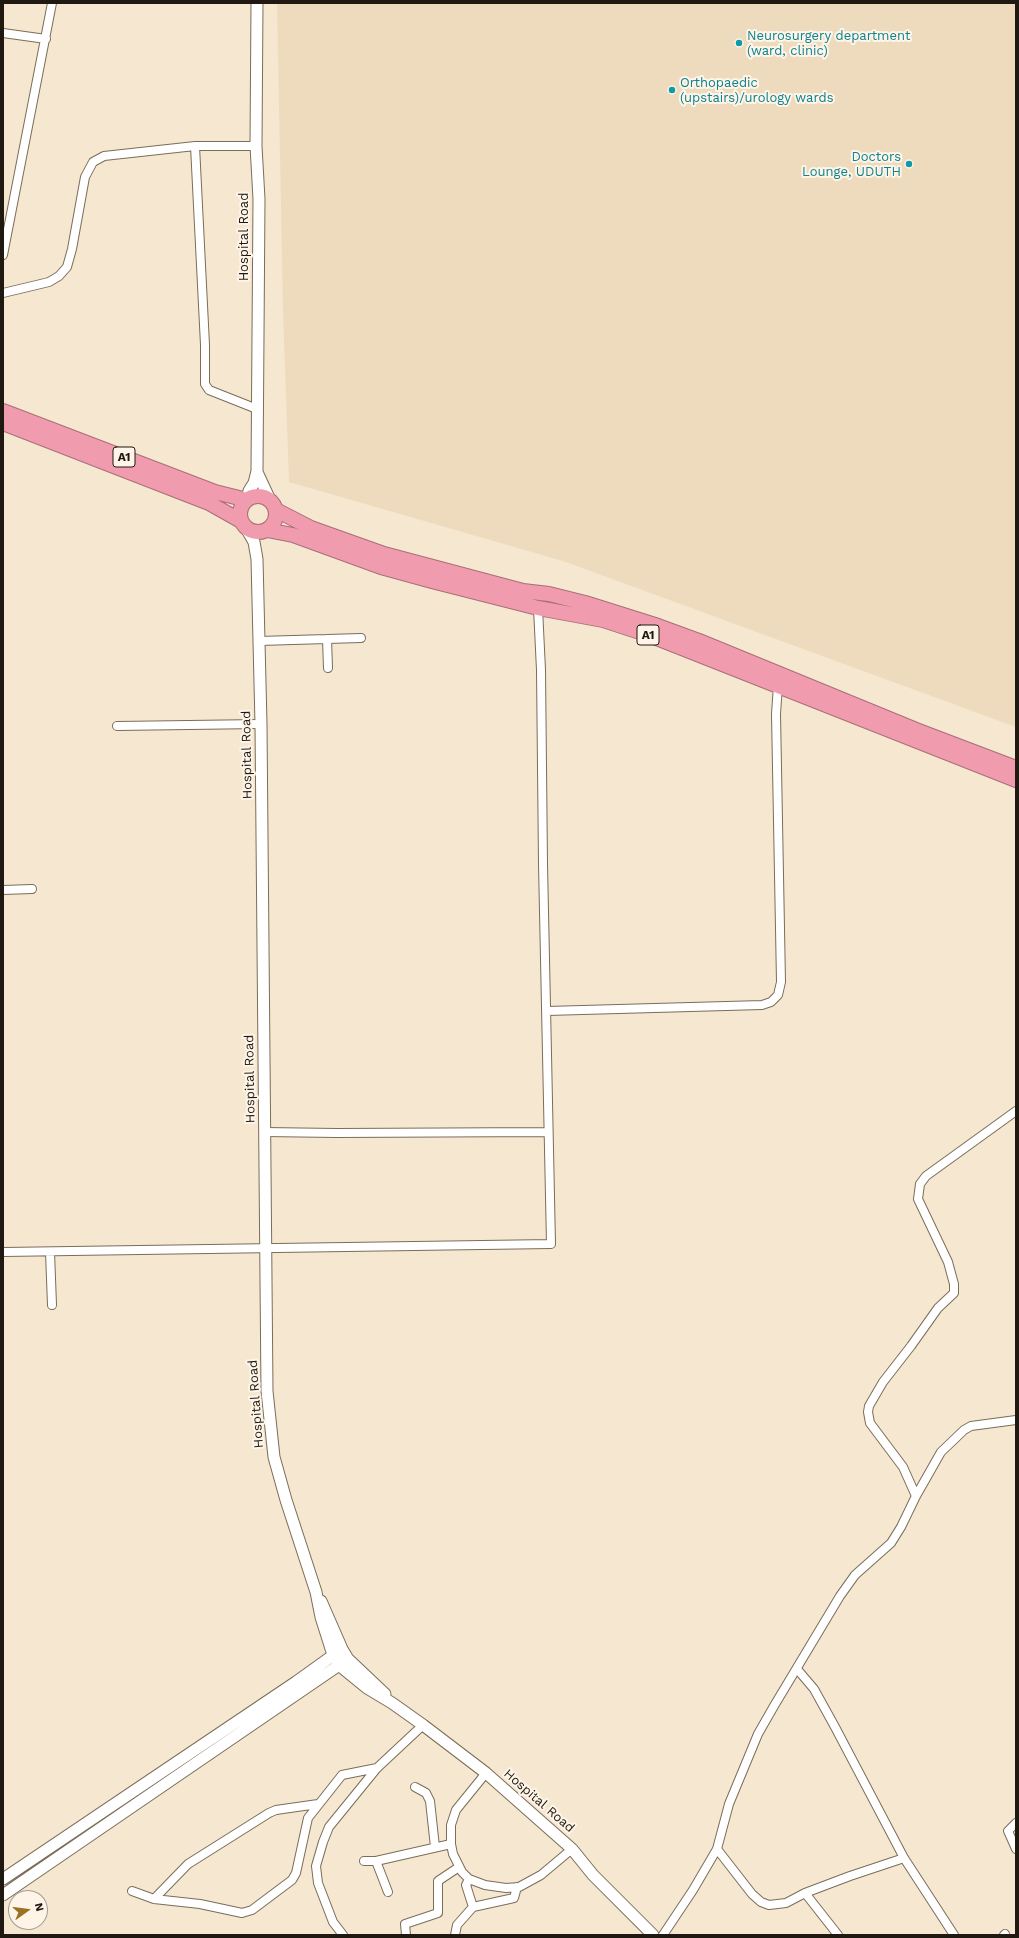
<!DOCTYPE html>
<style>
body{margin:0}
#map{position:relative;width:1019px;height:1938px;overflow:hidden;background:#f6e7d0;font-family:"Work Sans",sans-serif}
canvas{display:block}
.frame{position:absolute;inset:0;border:4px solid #1f1911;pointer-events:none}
.north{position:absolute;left:8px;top:1890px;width:40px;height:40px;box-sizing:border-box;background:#fef5e8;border:1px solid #a59d92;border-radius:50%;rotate:76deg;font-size:11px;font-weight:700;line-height:16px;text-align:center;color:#1f1911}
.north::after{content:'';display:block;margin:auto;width:14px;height:18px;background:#9e7022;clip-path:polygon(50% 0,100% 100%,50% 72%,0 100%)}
</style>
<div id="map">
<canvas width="1019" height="1938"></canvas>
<div class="frame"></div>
<div class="north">N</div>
</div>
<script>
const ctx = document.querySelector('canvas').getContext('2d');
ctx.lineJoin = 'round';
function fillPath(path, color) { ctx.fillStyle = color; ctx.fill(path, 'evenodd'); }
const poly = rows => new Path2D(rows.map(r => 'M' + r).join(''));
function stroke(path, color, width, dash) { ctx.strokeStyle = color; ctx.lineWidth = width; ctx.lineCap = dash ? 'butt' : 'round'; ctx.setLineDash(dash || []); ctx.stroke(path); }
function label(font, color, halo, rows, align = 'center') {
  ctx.font = font + ' "Work Sans",sans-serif'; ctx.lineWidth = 4; ctx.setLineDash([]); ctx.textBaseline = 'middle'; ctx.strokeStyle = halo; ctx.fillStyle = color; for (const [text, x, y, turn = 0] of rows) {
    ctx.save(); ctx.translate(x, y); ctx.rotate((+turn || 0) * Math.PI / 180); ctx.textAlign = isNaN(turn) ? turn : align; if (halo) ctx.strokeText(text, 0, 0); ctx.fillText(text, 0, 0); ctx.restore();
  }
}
const built = poly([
 [277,3,1016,3,1016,727,563,561,289,482,283,310]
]);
const street = poly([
 [3,33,46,39],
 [195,146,205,345,205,384,209,390,257,409],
 [3,255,52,3],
 [3,293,49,282,59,276,67,267,72,249,85,177,93,162,104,156,195,146,256,146],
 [327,639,328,668],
 [259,641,361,638],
 [117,726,261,724],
 [3,890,32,889],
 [547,1011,762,1005,771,1002,778,995,781,982,776,714,778,685],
 [264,1132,337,1133,548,1132],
 [3,1252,551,1244,543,864,541,670,538,608],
 [50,1252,52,1305],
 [916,1496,941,1452,964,1430,971,1426,1016,1420],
 [797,1669,814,1689,835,1727,904,1858,954,1935],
 [486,1773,456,1810,451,1825,451,1844,453,1854,462,1872,469,1879,485,1885,506,1888,519,1887,541,1875,572,1849],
 [415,1787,426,1793,430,1801,435,1847],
 [1016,1823,1008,1831,1016,1849],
 [717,1849,752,1894,761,1902,769,1905,786,1903,805,1893,850,1876,904,1858],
 [364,1861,376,1861,451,1844],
 [376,1861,388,1892],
 [469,1879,466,1885,473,1907,514,1898,517,1887],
 [132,1891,154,1899,200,1904,242,1913,252,1910,292,1880,296,1873,308,1818,342,1775,377,1768],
 [805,1893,838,1935],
 [154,1899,188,1864,269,1813,276,1810,318,1804],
 [343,1935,333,1922,318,1883,316,1866,323,1842,329,1827,377,1768,423,1725],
 [406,1935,405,1924,438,1913,438,1881,459,1867],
 [455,1935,457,1925,473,1907],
 [663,1935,693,1890,717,1849,729,1804,758,1734,774,1706,840,1596,855,1575,891,1543,901,1527,916,1496,903,1467,870,1423,868,1412,869,1406,883,1382,911,1346,938,1308,954,1293,954,1284,948,1262,918,1199,920,1184,926,1176,1016,1111],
 [1004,1935,1005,1934]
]);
const secondary = poly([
 [257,472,270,500],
 [247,499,249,491,254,483,257,471,259,199,256,146,257,3],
 [246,528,254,542,257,559,261,724,267,1391,274,1457,286,1500,316,1592,321,1617,333,1655,340,1666,367,1688,392,1703,423,1725,486,1773,572,1849,593,1875,653,1935],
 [321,1601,342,1649,348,1659,385,1694],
 [3,1879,296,1682,342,1649],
 [3,1895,348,1659]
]);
const highway = poly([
 [3,411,215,492,247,500],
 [3,423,209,503,241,521],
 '240 514a18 18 0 1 1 36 0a18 18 0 1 1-36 0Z',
 [276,510,311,528,384,554,523,591,549,594,585,603,658,626,699,641,916,730,1016,768],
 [267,530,293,535,381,567,432,581,538,608,603,620,649,635,1016,780]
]);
const markers = [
 [739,43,4,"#0f9aa8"],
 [672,90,4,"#0f9aa8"],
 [909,164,4,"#0f9aa8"]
];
const shields = [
 [124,457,22],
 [648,635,22]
];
const shieldNames = [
 ["A1",124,457],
 ["A1",648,635]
];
const cultureNames = [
 ["Neurosurgery department",747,36],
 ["(ward, clinic)",747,51],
 ["Orthopaedic",680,83],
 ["(upstairs)/urology wards",680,98],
 ["Doctors",901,157,"right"],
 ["Lounge, UDUTH",901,172,"right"]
];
const streetNames = [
 ["Hospital Road",244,237,-90],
 ["Hospital Road",247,755,-91],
 ["Hospital Road",250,1079,-91],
 ["Hospital Road",256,1404,-94],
 ["Hospital Road",539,1801,41]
];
fillPath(built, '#eedbbe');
stroke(street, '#7a6d59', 10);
stroke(secondary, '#7a6d59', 13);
stroke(highway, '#a86e77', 16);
stroke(street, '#fff', 8);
stroke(secondary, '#fff', 11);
stroke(highway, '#f19cae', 14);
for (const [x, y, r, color] of markers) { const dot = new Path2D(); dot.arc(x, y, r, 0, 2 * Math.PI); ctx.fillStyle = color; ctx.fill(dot); stroke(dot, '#fef5e8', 1.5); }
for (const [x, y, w] of shields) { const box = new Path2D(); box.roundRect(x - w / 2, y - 10, w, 20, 3); ctx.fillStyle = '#fef5e8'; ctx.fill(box); stroke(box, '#1f1911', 1); }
label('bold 12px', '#1f1911', null, shieldNames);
label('13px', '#0d838f', '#fef5e8', cultureNames, 'left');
label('13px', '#1f1911', '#fef5e8', streetNames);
</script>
